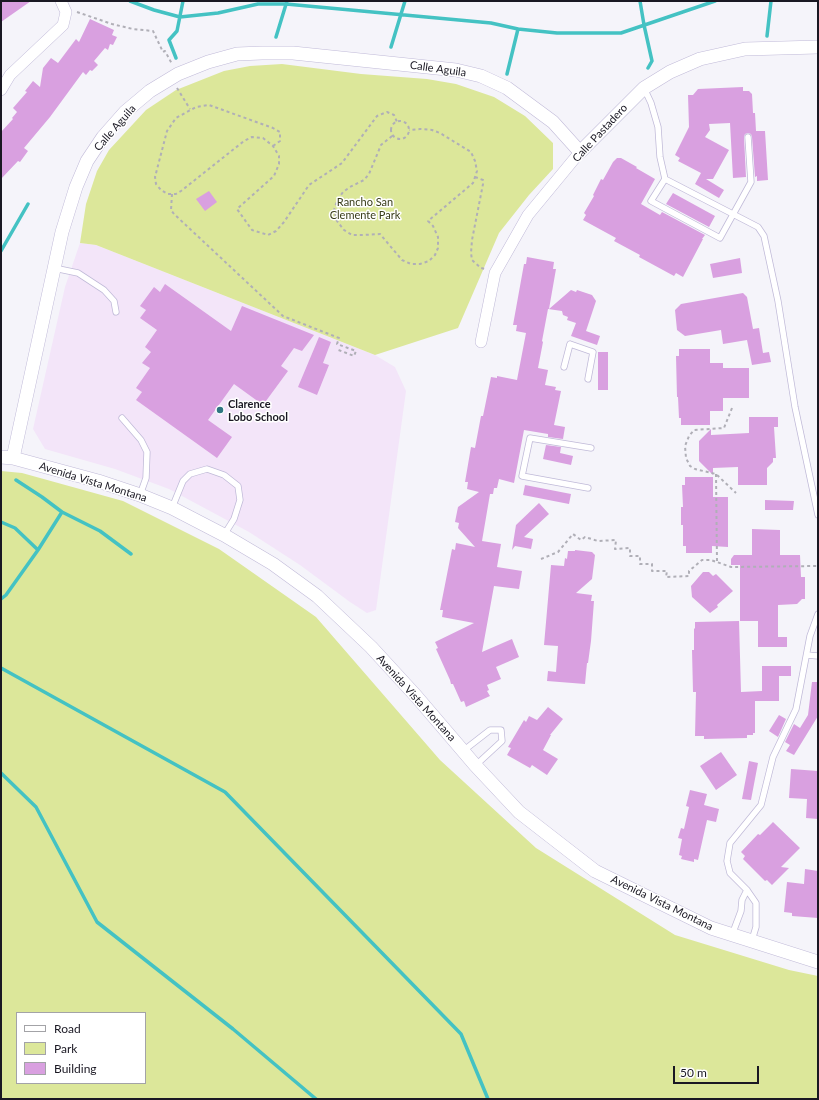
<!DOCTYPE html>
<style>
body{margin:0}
#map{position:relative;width:819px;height:1100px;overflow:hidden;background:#f5f4fa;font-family:Lato,sans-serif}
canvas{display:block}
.frame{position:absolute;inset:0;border:2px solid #1a1823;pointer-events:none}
.legend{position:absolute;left:16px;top:1012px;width:130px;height:72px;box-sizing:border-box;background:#fff;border:1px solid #a3a3a7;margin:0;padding:5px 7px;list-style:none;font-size:12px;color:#1a1823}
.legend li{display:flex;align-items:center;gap:8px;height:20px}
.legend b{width:20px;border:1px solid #a3a3a7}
.scale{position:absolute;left:673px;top:1066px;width:86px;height:18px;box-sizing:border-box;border:2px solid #1a1823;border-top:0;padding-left:5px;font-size:12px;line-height:14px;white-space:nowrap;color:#1a1823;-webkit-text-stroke:3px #fff;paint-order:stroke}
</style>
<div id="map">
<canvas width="819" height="1100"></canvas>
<div class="frame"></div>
<ul class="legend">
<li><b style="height:5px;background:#fff"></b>Road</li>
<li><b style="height:11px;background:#dce79a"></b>Park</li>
<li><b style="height:11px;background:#d9a0e0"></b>Building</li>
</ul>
<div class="scale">50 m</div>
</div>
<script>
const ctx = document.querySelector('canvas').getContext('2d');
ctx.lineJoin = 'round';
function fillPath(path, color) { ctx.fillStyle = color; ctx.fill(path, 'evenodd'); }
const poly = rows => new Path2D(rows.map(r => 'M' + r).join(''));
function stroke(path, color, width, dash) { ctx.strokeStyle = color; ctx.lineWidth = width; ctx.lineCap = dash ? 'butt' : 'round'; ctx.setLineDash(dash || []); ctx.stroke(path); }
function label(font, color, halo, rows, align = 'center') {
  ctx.font = font + ' Lato,sans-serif'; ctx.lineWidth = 3; ctx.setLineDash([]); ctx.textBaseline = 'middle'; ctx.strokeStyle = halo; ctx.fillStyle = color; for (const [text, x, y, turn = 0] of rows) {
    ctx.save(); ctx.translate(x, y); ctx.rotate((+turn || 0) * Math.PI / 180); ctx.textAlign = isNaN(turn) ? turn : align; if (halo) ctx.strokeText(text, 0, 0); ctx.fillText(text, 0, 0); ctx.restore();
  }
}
const education = poly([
 [80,243,96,245,375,355,395,367,406,391,376,610,367,613,350,602,300,565,249,532,169,489,115,469,45,449,33,429,65,287]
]);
const green = poly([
 [282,64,361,74,427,79,456,84,494,97,525,116,553,143,553,169,529,195,499,233,458,328,375,355,96,245,80,243,86,204,97,171,109,150,146,110,176,90,224,71,250,66],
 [1,471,22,473,123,501,219,549,316,617,440,760,536,848,675,935,789,970,818,976,818,1099,1,1099],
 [17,1013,145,1013,145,1083,17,1083]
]);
const stream = poly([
 [130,1,154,10,180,17,218,13,258,4,286,4,491,23,518,29,557,33,621,33,715,1],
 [640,1,644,25,652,61,648,68],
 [767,36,771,1],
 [276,37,287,1],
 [391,47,405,1],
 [176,58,169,40,177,31,183,1],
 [507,74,518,29],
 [1,251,28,204],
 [16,480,42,497,62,512,100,531,131,554],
 [1,522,15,528,38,550],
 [1,599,6,595,38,550,62,512],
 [1,668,225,792,461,1034,488,1099],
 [1,773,36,807,97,922,233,1029,316,1099]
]);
const building = poly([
 [1,1,31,1,1,22],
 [90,19,114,30,112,35,117,37,113,45,110,44,108,50,105,48,94,61,98,65,92,71,90,70,86,75,83,72,50,117,24,148,28,151,20,162,18,161,1,179,1,132,13,119,12,118,17,112,13,108,27,92,25,91,33,81,40,87,43,68,51,58,58,63,76,39,79,42],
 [743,87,743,91,749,91,752,94,753,113,755,113,756,131,765,131,768,180,757,181,757,176,755,177,752,137,751,134,748,133,745,134,744,137,746,177,733,178,730,123,709,124,710,130,705,137,729,150,713,179,706,179,724,190,719,198,695,184,701,173,678,161,680,158,675,155,689,127,688,95,693,95,698,89],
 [617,158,621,158,637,167,636,168,655,179,641,204,660,215,662,212,705,235,702,239,703,239,683,277,676,273,674,276,639,257,640,255,614,241,616,238,583,220,586,215,584,213,594,196,593,195,601,179,603,180,613,162],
 [209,191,217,202,205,211,196,199],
 [673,193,715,216,709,227,666,204],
 [527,257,554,262,553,269,556,269,549,309,571,290,576,292,577,290,592,295,596,301,586,331,600,336,597,345,571,336,576,323,567,320,568,317,563,315,562,311,548,309,542,341,543,342,538,368,548,370,545,385,556,387,555,390,561,391,554,425,565,427,563,439,548,437,548,434,524,430,514,483,499,479,497,488,494,488,493,494,490,494,482,541,501,544,497,567,522,571,519,589,494,586,482,652,512,639,519,657,496,667,501,679,487,685,489,690,487,691,490,696,466,707,464,701,461,702,453,684,451,684,450,680,436,649,438,648,435,642,474,623,442,617,443,610,440,610,452,549,455,550,456,543,475,547,458,528,459,523,455,522,458,507,479,492,467,489,468,482,465,482,471,447,475,448,481,416,483,416,491,377,497,378,497,376,517,380,526,333,516,331,517,325,513,325,524,264,526,264],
 [740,258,742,273,713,278,710,264],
 [165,284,231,331,242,306,314,335,302,351,294,348,281,366,288,371,263,405,234,384,208,420,232,437,217,458,136,400,142,392,136,388,150,368,142,363,151,352,145,347,157,330,140,318,146,310,140,306,154,287,160,292],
 [743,293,747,297,753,329,759,328,763,353,769,352,771,362,752,365,747,340,723,344,721,330,685,336,677,330,675,310,681,304],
 [319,337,331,342,323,363,329,365,317,395,298,387],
 [679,349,710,349,710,363,723,363,723,368,749,368,749,398,723,398,723,411,710,411,710,425,681,425,681,418,679,418,678,397,677,397,676,356,679,356],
 [598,352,608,352,608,390,598,390],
 [749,417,778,417,778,427,774,427,776,458,773,458,773,462,767,468,767,485,738,485,738,467,713,468,713,475,699,461,699,441,711,429,711,435,749,433],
 [546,445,561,447,560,453,573,456,571,465,543,459],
 [685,477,713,477,713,497,728,497,728,547,712,546,712,553,686,553,686,546,683,546,683,525,681,525,681,507,683,507,682,485,685,485],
 [525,485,571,494,569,504,523,495],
 [765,500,794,501,793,510,765,510],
 [539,503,549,514,524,537,533,539,531,549,515,546,512,550,516,525],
 [752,529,780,530,780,555,800,555,801,577,805,577,805,599,802,599,797,604,778,605,778,637,787,637,787,647,758,647,758,621,740,621,740,565,731,565,731,559,734,555,752,555],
 [575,550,592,552,595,555,592,579,576,593,592,595,591,601,594,601,591,641,588,663,587,663,585,684,547,681,548,671,556,672,558,646,544,645,551,565,564,566,565,558,567,559,568,551,575,551],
 [703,572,709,572,713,576,716,574,733,591,717,605,718,607,710,613,692,597,691,586],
 [739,621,741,692,762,691,762,666,791,666,791,676,779,676,779,701,755,701,755,733,753,733,753,735,747,735,747,738,704,739,704,736,695,736,696,692,693,692,692,650,694,650,694,629,695,628,695,622],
 [812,682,818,682,818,716,794,755,786,751,790,745,785,742,794,724,800,728,808,715],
 [548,707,563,719,550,735,551,735,543,750,558,759,547,775,532,765,530,768,507,755,511,748,508,747,524,720,526,722,529,716,537,720],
 [779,715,786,719,778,737,769,731],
 [721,752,737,775,716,790,700,766],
 [749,761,758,763,751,800,742,799],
 [791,769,818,771,818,819,806,818,807,799,789,798],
 [690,790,707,794,704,805,719,809,716,822,707,820,698,860,694,859,694,862,681,859,682,856,679,855,682,839,678,838,681,828,684,829,689,807,686,806],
 [773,822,800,848,781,867,789,868,772,885,767,880,765,881,743,859,745,856,741,852,758,834,760,835],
 [805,869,818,871,818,918,792,916,792,913,784,912,787,882,804,884]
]);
const path = poly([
 [77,12,112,24,133,29,153,31,163,52,165,51,172,64],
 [177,88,190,109],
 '391 130a9 9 0 1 1 18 0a9 9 0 1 1-18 0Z',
 [392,136,381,145,369,174,364,180,350,187,343,192,337,201,334,210,337,221,344,230,352,235,363,235,380,234,402,260,411,264,420,264,429,261,435,255,438,248,438,237,433,226,428,221,473,183,477,171,475,161,471,152,440,133,432,130,420,129,409,130],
 [273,146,280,141,280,132,273,128,209,105,196,107,176,118,167,131,155,177,156,184,161,190,168,194,176,194,181,191,244,141,252,137,263,138,273,146,279,156,279,164,274,176,237,209,252,230,268,235,276,231,284,222,309,185,342,163,377,116,387,112,394,115,397,122],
 [475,177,483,180,483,184,472,240,471,253,472,260,481,268,485,269],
 [172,194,171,210,174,214,283,316,339,338,337,344,356,351,354,356,336,349],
 [732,408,724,428,694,430,689,436,685,446,686,458,690,466,695,469,716,474,736,493],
 [716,474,717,562],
 [541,559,558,552,573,534,581,540,585,537,598,541,616,540,615,549,630,548,630,556,640,556,640,564,652,564,652,571,667,571,666,577,689,576,689,571,702,560,711,560,731,567,818,566]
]);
const service = poly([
 [644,88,651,103,658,127,660,157,665,179,758,227,764,236,778,301,795,407,818,515],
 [665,179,651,201,720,238,751,182,748,137],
 [54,268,78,273,104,290,114,301,116,312],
 [564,367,570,344,593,352,588,379],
 [122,418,141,440,147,452,146,478,140,495],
 [588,488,522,476,530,438,591,448],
 [172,508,183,481,190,474,207,469,224,475,238,486,240,500,234,519,224,535],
 [807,655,818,656],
 [463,751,490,730,501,730,502,741,476,765],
 [732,935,741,911,742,900,747,890],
 [752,940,756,927,756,903,747,890,730,873,727,861,730,843,761,805,773,757,796,709,810,636,818,614]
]);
const minor = poly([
 [1,90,10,75,63,25,66,12,61,1],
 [481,342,495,273,528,215,580,152]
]);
const tertiary = poly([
 [1,457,13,458,98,481,140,495,172,508,224,535,273,564,317,596,371,647,416,696,475,765,519,812,595,871,711,928,818,962],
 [13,458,62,232,76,187,87,161,103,137,125,112,150,91,178,74,208,62,237,54,262,53,293,53,456,70,481,76,507,88,553,122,580,152,644,88,670,72,700,59,745,49,818,47]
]);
const markers = [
 [220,410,4,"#2f7682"]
];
const streetNames = [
 ["Calle Aguila",438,69,8],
 ["Calle Aguila",115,128,-49],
 ["Calle Pastadero",600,133,-47],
 ["Avenida Vista Montana",93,482,17],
 ["Avenida Vista Montana",416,698,48],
 ["Avenida Vista Montana",662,903,26]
];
const parkNames = [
 ["Rancho San",365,202],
 ["Clemente Park",365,215]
];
const poiNames = [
 ["Clarence",228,404],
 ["Lobo School",228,417]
];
fillPath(education, '#f3e5f9');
fillPath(green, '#dce79a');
stroke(stream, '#44c2c3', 3.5);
fillPath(building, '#d9a0e0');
stroke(service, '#c0bad8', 7);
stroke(minor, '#c0bad8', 12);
stroke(tertiary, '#c0bad8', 14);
stroke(path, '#b0afb7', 2, [3, 3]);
stroke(service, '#fff', 5.5);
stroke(minor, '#fff', 11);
stroke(tertiary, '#fff', 13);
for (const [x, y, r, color] of markers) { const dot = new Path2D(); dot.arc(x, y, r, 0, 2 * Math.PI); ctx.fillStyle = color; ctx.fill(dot); stroke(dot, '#fff', 1.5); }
label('11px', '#1a1823', '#fff', streetNames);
label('11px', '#383c18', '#fff', parkNames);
label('bold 11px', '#1a1823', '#fff', poiNames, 'left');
</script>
